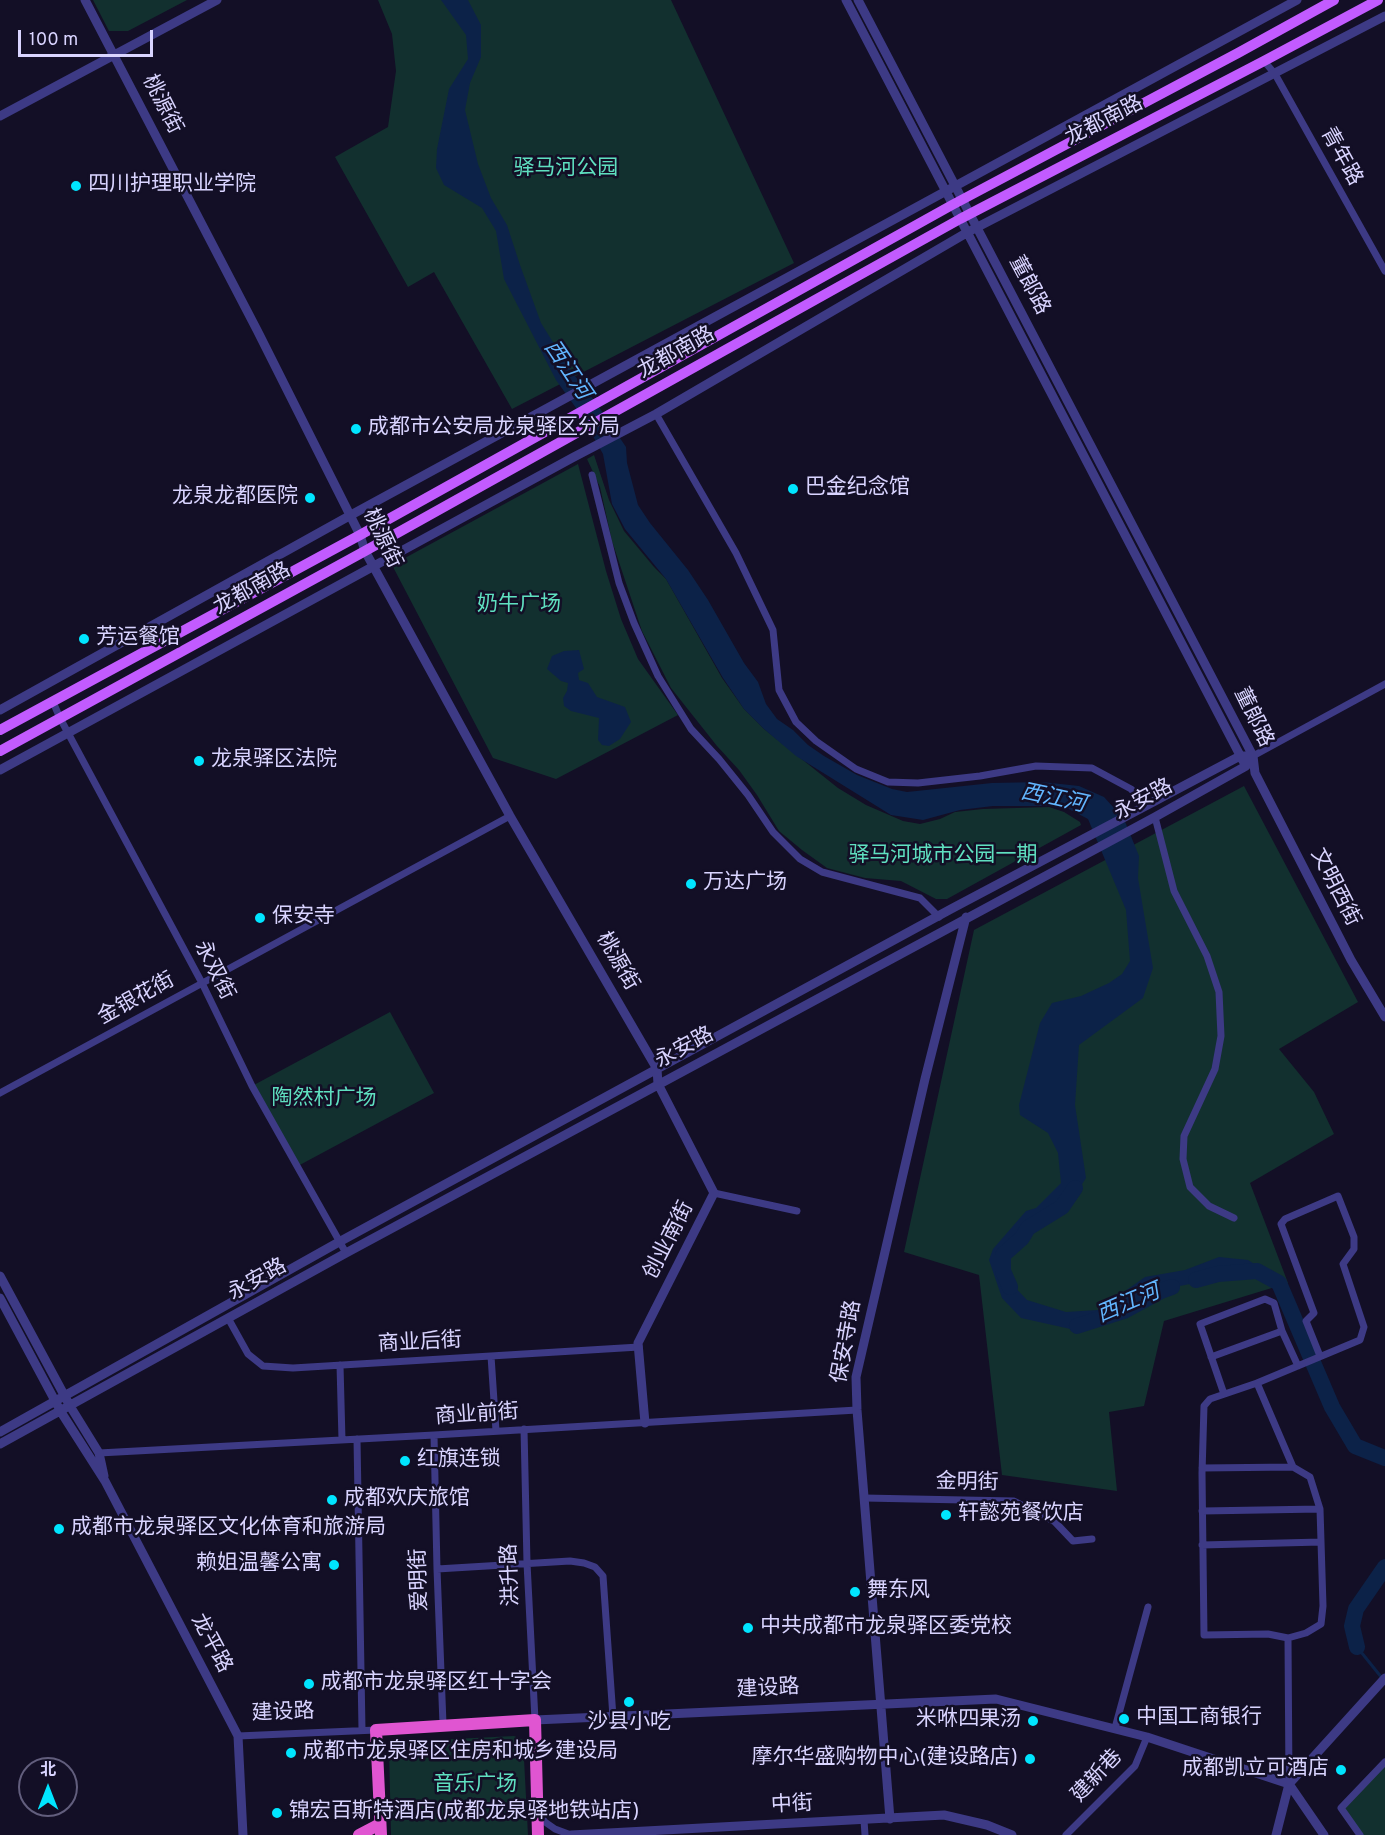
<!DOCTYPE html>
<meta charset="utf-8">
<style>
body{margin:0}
#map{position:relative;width:1385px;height:1835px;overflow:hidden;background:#130f26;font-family:Overpass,"Noto Sans SC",sans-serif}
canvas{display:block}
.north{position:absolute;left:18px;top:1757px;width:60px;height:60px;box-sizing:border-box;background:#130f26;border:2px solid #625e7d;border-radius:50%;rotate:0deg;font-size:16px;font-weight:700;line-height:24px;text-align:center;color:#d9d4ff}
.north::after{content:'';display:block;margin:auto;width:21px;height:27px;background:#00e5ff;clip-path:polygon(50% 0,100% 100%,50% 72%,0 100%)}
.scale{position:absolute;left:18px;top:30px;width:135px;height:27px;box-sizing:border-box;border:3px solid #d9d4ff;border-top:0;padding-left:8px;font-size:18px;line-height:21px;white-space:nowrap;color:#d9d4ff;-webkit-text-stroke:4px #130f26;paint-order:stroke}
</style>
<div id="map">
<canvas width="1385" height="1835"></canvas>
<div class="north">北</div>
<div class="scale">100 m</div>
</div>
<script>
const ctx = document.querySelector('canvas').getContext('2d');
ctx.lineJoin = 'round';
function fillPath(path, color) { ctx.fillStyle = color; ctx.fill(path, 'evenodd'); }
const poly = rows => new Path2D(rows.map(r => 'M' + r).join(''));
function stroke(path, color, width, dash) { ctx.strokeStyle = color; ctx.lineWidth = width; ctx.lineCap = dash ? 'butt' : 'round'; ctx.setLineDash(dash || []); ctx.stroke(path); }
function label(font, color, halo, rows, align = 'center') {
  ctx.font = font + ' Overpass,"Noto Sans SC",sans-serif'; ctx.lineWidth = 5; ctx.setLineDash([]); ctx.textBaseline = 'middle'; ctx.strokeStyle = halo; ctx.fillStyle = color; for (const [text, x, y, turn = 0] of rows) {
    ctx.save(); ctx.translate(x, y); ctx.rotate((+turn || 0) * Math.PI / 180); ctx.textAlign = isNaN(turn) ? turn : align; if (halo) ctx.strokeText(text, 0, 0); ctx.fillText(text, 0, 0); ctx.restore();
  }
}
const green = poly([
 [93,0,187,0,128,31,109,31],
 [378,0,671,0,794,263,512,409,434,272,408,287,335,157,388,127,396,71,392,34],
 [594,455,609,500,624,531,654,567,666,579,722,678,744,709,764,729,838,788,866,805,903,821,920,824,940,819,955,812,983,809,1049,807,1064,812,1080,822,1081,825,947,899,936,899,901,881,865,878,827,868,802,850,779,831,757,795,739,770,717,746,671,688,642,631,612,541,600,487,587,459],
 [578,464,606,571,621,619,638,659,678,715,556,779,493,758,392,565],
 [1244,786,1358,1002,1279,1049,1314,1092,1334,1134,1250,1183,1288,1283,1164,1321,1144,1406,1109,1412,1117,1491,1002,1475,979,1275,904,1252,974,930],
 [390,1012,434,1093,296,1167,252,1086],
 [514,1736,523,1740,528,1835,391,1835,389,1748,394,1742],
 [1385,1761,1385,1835,1360,1835,1341,1808]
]);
const water = poly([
 [441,0,468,0,481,25,481,57,470,83,465,110,478,164,491,198,507,225,520,265,541,323,571,371,597,404,626,447,627,463,638,505,650,523,688,570,708,600,744,663,758,682,766,704,777,719,793,730,808,745,824,756,857,775,892,789,907,792,992,783,1042,782,1079,786,1104,797,1124,819,1139,856,1138,878,1153,968,1143,998,1079,1045,1075,1105,1086,1178,1070,1203,1037,1220,1019,1245,1001,1264,1010,1282,1027,1300,1066,1312,1098,1310,1145,1277,1185,1270,1219,1257,1248,1260,1264,1270,1223,1269,1206,1281,1169,1288,1075,1330,1021,1318,1002,1298,989,1260,993,1249,1026,1211,1036,1208,1061,1183,1058,1153,1048,1133,1020,1115,1019,1105,1040,1023,1052,1003,1081,996,1109,983,1122,974,1130,961,1126,910,1088,819,1063,806,993,806,960,810,923,820,891,815,796,756,764,729,744,709,723,678,666,579,625,529,612,504,603,454,581,415,556,380,504,279,496,231,482,208,444,185,436,168,437,149,449,89,468,59,466,35],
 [579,650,584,669,578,673,579,680,588,683,597,697,625,707,631,722,620,739,609,746,602,745,598,740,599,718,571,711,564,706,563,698,567,691,568,683,561,681,547,669,552,656,564,651]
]);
const stream = poly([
 [1357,1647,1382,1678]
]);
const river = poly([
 [1196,1280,1218,1274,1257,1271,1279,1283,1332,1407,1355,1446,1385,1458],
 [1010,1287,1003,1271,1003,1255,1022,1238,1028,1228,1062,1207,1075,1188],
 [1077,1326,1124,1311,1161,1291,1172,1287],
 [1357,1647,1352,1626,1356,1609,1385,1567]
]);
const minor = poly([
 [1264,61,1275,74,1385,271],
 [656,414,736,553,773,630,779,690,796,722,816,741,856,769,888,782,918,783,980,776,1036,766,1092,768,1131,789,1146,805],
 [592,475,619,583,634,623,658,676,691,729,719,759,748,795,773,832,800,859,822,872,920,898,939,917],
 [53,702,60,718,202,983,252,1086,346,1253],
 [1253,756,1385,684],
 [1155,817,1174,891,1207,956,1219,992,1221,1036,1215,1069,1184,1136,1183,1159,1190,1187,1209,1206,1234,1218],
 [0,1093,510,816],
 [714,1193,797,1211],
 [228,1318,248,1354,263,1366,293,1368,639,1347],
 [491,1356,496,1431],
 [1211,1357,1282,1331],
 [340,1365,342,1440],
 [1257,1383,1293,1467,1310,1477,1320,1509,1323,1606,1321,1624,1306,1633,1288,1638,1268,1634,1204,1635,1202,1473,1204,1406,1210,1399,1257,1383,1360,1340,1364,1327,1343,1264,1354,1249,1354,1237,1338,1196,1285,1219,1281,1224,1314,1313,1306,1321,1320,1356],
 [1224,1394,1200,1324,1265,1299,1274,1303,1282,1331,1298,1366],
 [524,1429,527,1563,535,1720],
 [434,1435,437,1569,443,1724],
 [357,1439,362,1730],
 [99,1453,434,1435,857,1410],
 [1202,1468,1293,1467],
 [864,1498,1014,1501,1055,1522,1073,1541,1092,1539],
 [1202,1511,1320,1509],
 [1202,1545,1321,1542],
 [437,1569,570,1561,584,1563,595,1567,603,1576,613,1717],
 [1288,1638,1289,1784],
 [1115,1728,1148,1607],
 [238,1736,376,1730],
 [539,1814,545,1822,555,1829,571,1835],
 [864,1820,865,1835],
 [1066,1835,1135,1766,1147,1737],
 [1360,1835,1341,1808,1385,1762]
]);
const tertiary = poly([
 [85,0,257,330,360,535,365,551,510,816,657,1069,658,1084,714,1193,638,1343,645,1423],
 [846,0,1243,761],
 [858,0,1253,756,1255,773,1351,960,1385,1017],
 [0,116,217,0],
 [0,710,351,515,1297,0],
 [0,770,572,458,656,414,968,232,1385,16],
 [0,1276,70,1406,99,1453,104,1476],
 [0,1298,61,1412,105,1481,238,1736,243,1835],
 [0,1432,339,1242,951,909,1240,756,1253,756],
 [0,1444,346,1253,1155,817,1246,766,1253,756],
 [535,1720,996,1699,1147,1737,1289,1784],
 [1289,1784,1324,1835],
 [890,1819,857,1410,856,1377,925,1079,966,917],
 [571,1835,944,1815,987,1825,1012,1835],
 [1276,1835,1289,1784,1385,1678]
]);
const primary = poly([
 [0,730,360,535,952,205,1238,53,1334,0],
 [0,751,365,551,960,219,1264,61,1378,0]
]);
const trunk = poly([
 [359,1835,380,1824],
 [381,1835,376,1730,535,1720,538,1835]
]);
const markers = [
 [76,186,6,"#00e5ff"],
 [356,429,6,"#00e5ff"],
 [793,489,6,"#00e5ff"],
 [310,498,6,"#00e5ff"],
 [84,639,6,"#00e5ff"],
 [199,761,6,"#00e5ff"],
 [691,884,6,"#00e5ff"],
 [260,918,6,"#00e5ff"],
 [405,1461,6,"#00e5ff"],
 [332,1500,6,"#00e5ff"],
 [946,1515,6,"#00e5ff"],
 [59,1529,6,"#00e5ff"],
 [334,1565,6,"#00e5ff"],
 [855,1592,6,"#00e5ff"],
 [748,1628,6,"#00e5ff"],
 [309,1684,6,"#00e5ff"],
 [629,1702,6,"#00e5ff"],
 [1124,1719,6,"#00e5ff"],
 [1033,1721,6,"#00e5ff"],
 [291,1753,6,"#00e5ff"],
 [1030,1759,6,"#00e5ff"],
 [1341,1770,6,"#00e5ff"],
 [277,1813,6,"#00e5ff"]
];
const streetNames = [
 ["桃源街",161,105,63],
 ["龙都南路",1105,122,-27],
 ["青年路",1340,157,61],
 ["董郞路",1028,286,62],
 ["龙都南路",677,354,-29],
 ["桃源街",381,539,65],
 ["龙都南路",253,590,-29],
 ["董郞路",1252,718,64],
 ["永安路",1144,801,-28],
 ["文明西街",1334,888,63],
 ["桃源街",616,962,60],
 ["永双街",213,971,63],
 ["金银花街",137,1000,-29],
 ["永安路",685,1049,-28],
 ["创业南街",670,1241,-63],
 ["永安路",258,1281,-29],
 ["保安寺路",848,1342,-80],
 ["商业后街",420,1344,-3],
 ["商业前街",477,1416,-4],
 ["金明街",967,1484,1],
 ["洪升路",512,1575,-92],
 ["爱明街",421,1580,-92],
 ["龙平路",210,1644,62],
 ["建设路",768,1690,-3],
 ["建设路",283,1714,-2],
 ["建新巷",1098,1777,-47],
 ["中街",792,1806,-3]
];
const parkNames = [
 ["驿马河公园",566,170],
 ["奶牛广场",519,606],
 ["驿马河城市公园一期",943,857],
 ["陶然村广场",324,1100],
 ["音乐广场",475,1786]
];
const poiNames = [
 ["四川护理职业学院",88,186],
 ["成都市公安局龙泉驿区分局",368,429],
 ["巴金纪念馆",805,489],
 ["龙泉龙都医院",298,498,"right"],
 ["芳运餐馆",96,639],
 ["龙泉驿区法院",211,761],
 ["万达广场",703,884],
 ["保安寺",272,918],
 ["红旗连锁",417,1461],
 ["成都欢庆旅馆",344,1500],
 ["轩懿苑餐饮店",958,1515],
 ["成都市龙泉驿区文化体育和旅游局",71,1529],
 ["赖姐温馨公寓",322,1565,"right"],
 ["舞东风",867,1592],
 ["中共成都市龙泉驿区委党校",760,1628],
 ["成都市龙泉驿区红十字会",321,1684],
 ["中国工商银行",1136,1719],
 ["米咻四果汤",1021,1721,"right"],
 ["沙县小吃",629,1724,"center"],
 ["成都市龙泉驿区住房和城乡建设局",303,1753],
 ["摩尔华盛购物中心(建设路店)",1018,1759,"right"],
 ["成都凯立可酒店",1329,1770,"right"],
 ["锦宏百斯特酒店(成都龙泉驿地铁站店)",289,1813]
];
const waterNames = [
 ["西江河",566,371,56],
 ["西江河",1053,800,12],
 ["西江河",1129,1305,-23]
];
fillPath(green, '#12302f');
fillPath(water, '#0c2248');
stroke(stream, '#0c2248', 3);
stroke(river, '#0c2248', 16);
stroke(minor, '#3d3a85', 7);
stroke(tertiary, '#3d3a85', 9);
stroke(primary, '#c25bff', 10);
stroke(trunk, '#e055d1', 12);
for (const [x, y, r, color] of markers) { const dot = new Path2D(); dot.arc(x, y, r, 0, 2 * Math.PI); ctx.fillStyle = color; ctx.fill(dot); stroke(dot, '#130f26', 2); }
label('21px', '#d9d4ff', '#130f26', streetNames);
label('21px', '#5fe0c0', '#130f26', parkNames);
label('21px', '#d9d4ff', '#130f26', poiNames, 'left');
label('italic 22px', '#62b6ff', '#130f26', waterNames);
</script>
